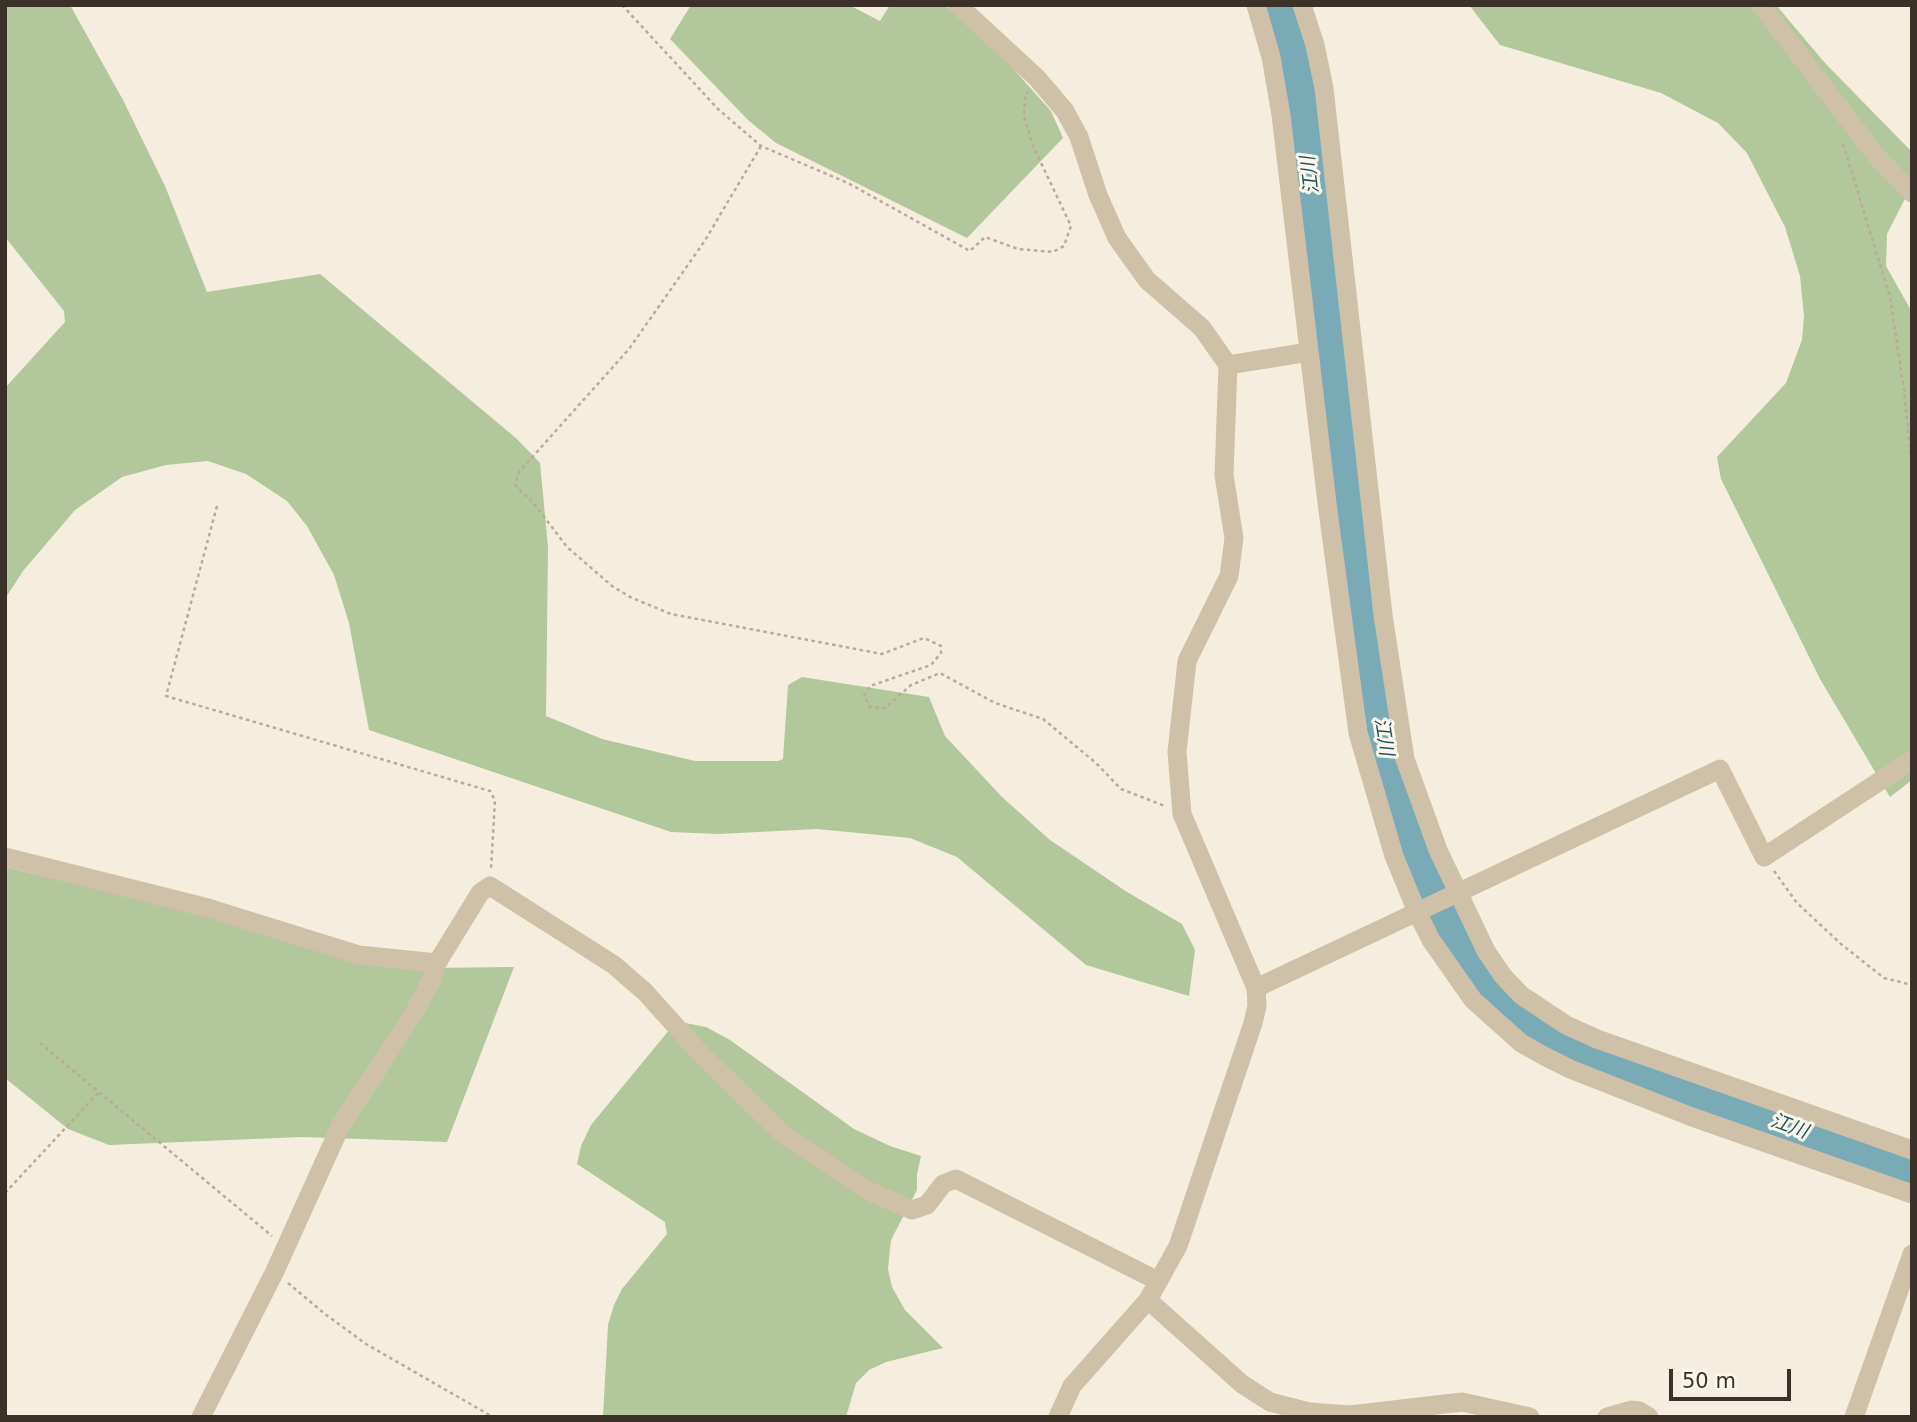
<!DOCTYPE html>
<meta charset="utf-8">
<style>
body{margin:0}
#map{position:relative;width:1917px;height:1422px;overflow:hidden;background:#f5eede;font-family:"DejaVu Sans",sans-serif}
canvas{display:block}
.frame{position:absolute;inset:0;border:7px solid #3b3129;pointer-events:none}
.scale{position:absolute;left:1669px;top:1369px;width:122px;height:32px;box-sizing:border-box;border:4px solid #3b3129;border-top:0;padding-left:9px;font-size:21px;line-height:24px;white-space:nowrap;color:#3b3129;-webkit-text-stroke:5px #fcf7eb;paint-order:stroke}
</style>
<div id="map">
<canvas width="1917" height="1422"></canvas>
<div class="frame"></div>
<div class="scale">50 m</div>
</div>
<script>
const ctx = document.querySelector('canvas').getContext('2d');
ctx.lineJoin = 'round';
function fillPath(path, color) { ctx.fillStyle = color; ctx.fill(path, 'evenodd'); }
const poly = rows => new Path2D(rows.map(r => 'M' + r).join(''));
function stroke(path, color, width, dash) { ctx.strokeStyle = color; ctx.lineWidth = width; ctx.lineCap = dash ? 'butt' : 'round'; ctx.setLineDash(dash || []); ctx.stroke(path); }
function label(font, color, halo, rows, align = 'center') {
  ctx.font = font + ' "DejaVu Sans","Noto Sans JP",sans-serif'; ctx.lineWidth = 6; ctx.setLineDash([]); ctx.textBaseline = 'middle'; ctx.strokeStyle = halo; ctx.fillStyle = color; for (const [text, x, y, turn = 0] of rows) {
    ctx.save(); ctx.translate(x, y); ctx.rotate((+turn || 0) * Math.PI / 180); ctx.textAlign = isNaN(turn) ? turn : align; if (halo) ctx.strokeText(text, 0, 0); ctx.fillText(text, 0, 0); ctx.restore();
  }
}
const green = poly([
 [5,5,70,5,123,100,165,186,207,292,320,274,517,439,540,463,548,547,546,716,602,739,695,761,778,761,783,759,788,685,802,677,929,697,945,736,1002,797,1050,840,1127,892,1182,924,1195,950,1189,996,1086,965,957,857,910,838,817,829,719,834,671,832,369,730,349,623,334,575,307,526,287,501,246,474,208,461,166,465,122,477,75,510,23,571,5,599,5,388,65,322,64,311,5,237],
 [691,5,849,5,880,21,890,5,945,5,992,45,1051,111,1063,138,967,238,776,143,748,120,670,39],
 [1469,5,1776,5,1825,63,1912,152,1912,185,1887,234,1886,266,1912,312,1912,780,1890,797,1820,679,1721,479,1717,457,1786,383,1802,340,1804,316,1800,276,1785,227,1747,153,1718,123,1661,93,1500,45],
 [5,867,427,968,514,967,447,1142,302,1137,109,1145,68,1129,5,1078],
 [685,1023,706,1027,730,1040,854,1129,890,1146,921,1156,917,1174,917,1190,891,1240,888,1269,892,1287,905,1310,943,1348,886,1362,869,1370,856,1383,846,1417,603,1416,608,1325,614,1305,622,1289,667,1234,665,1222,577,1164,581,1146,591,1125,670,1029]
]);
const river = poly([
 [1279,5,1296,62,1304,119,1357,559,1387,763,1411,843,1444,916,1476,971,1497,996,1532,1028,1550,1039,1716,1103,1912,1173]
]);
const path = poly([
 [622,5,718,109,761,146,848,183,970,251,985,237,1018,249,1053,252,1064,246,1071,226,1033,146,1024,116,1025,98,1028,92],
 [1843,144,1890,297,1904,390,1912,469],
 [761,146,704,242,629,349,519,472,515,485,536,506,567,547,612,586,630,597,671,614,882,654,924,638,941,646,941,653,931,665,870,686,864,696,870,707,885,708,911,685,940,673,995,703,1043,719,1096,763,1121,789,1165,806],
 [217,506,166,696,490,791,495,800,491,869],
 [1774,871,1797,903,1841,944,1884,978,1912,985],
 [40,1043,272,1236],
 [5,1193,99,1092],
 [288,1283,325,1314,366,1344,493,1417]
]);
const minor = poly([
 [958,5,1037,78,1065,111,1079,137,1098,195,1117,238,1147,280,1202,328,1228,365,1224,475,1234,538,1229,576,1187,661,1177,752,1182,814,1256,988,1257,1006,1253,1023,1178,1246,1148,1300,1072,1386,1058,1417],
 [1256,5,1271,57,1281,115,1328,511,1358,733,1394,856,1417,912,1431,940,1473,1000,1521,1043,1544,1056,1570,1069,1692,1117,1912,1194],
 [1302,5,1315,45,1324,88,1383,615,1405,759,1438,850,1486,951,1503,976,1521,995,1566,1025,1597,1039,1912,1150],
 [1761,5,1878,158,1912,193],
 [1228,365,1309,352],
 [5,857,208,908,359,955,437,963],
 [1256,988,1720,769,1764,857,1912,760],
 [1148,1300,1242,1384,1270,1402,1309,1412,1350,1415,1462,1402,1530,1417],
 [201,1417,275,1271,341,1125,414,1013,433,977,437,963,480,893,490,886,614,965,645,992,700,1053,783,1134,867,1190,912,1210,927,1205,943,1184,956,1179,1158,1281],
 [1607,1417,1631,1410,1639,1411,1649,1417],
 [1854,1417,1912,1254]
]);
const waterNames = [
 ["江川",1311,175,-97],
 ["江川",1383,737,81],
 ["江川",1789,1127,20]
];
fillPath(green, '#b2c79b');
stroke(river, '#79abb6', 30);
stroke(path, '#bcaa92', 2.5, [3.5, 3.5]);
stroke(minor, '#cfc0a8', 19);
label('italic 19px', '#195362', '#fcf7eb', waterNames);
</script>
